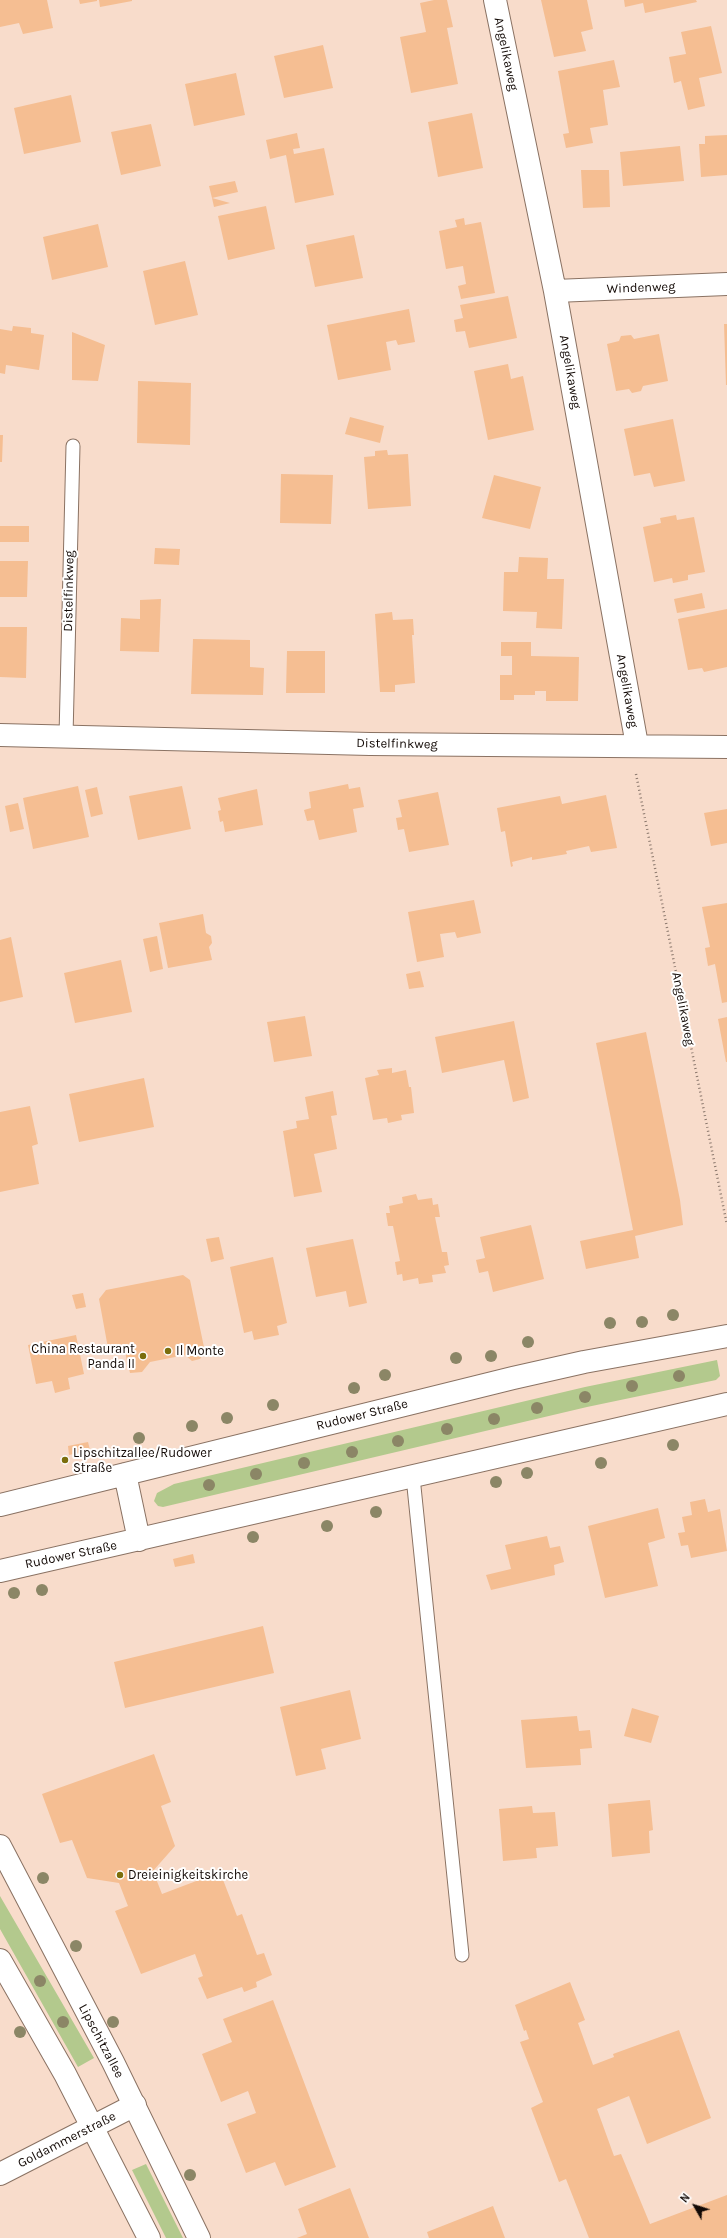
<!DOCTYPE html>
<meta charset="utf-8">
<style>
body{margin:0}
#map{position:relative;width:727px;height:2238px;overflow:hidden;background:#f8dccb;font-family:Karla,sans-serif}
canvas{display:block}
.north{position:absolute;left:675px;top:2186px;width:40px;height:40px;-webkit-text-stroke:3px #fff;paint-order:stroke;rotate:309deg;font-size:11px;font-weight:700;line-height:16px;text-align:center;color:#120905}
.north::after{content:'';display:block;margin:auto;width:14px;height:18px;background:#120905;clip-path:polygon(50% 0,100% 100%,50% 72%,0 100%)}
</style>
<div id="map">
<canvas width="727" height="2238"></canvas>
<div class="north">N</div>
</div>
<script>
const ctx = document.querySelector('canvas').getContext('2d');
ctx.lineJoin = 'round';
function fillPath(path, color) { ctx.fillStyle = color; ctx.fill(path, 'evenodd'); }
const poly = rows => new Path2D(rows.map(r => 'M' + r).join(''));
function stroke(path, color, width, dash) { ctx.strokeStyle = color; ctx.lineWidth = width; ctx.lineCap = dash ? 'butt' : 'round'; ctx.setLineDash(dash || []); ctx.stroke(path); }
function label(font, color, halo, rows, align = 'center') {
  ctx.font = font + ' Karla,sans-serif'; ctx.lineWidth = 4; ctx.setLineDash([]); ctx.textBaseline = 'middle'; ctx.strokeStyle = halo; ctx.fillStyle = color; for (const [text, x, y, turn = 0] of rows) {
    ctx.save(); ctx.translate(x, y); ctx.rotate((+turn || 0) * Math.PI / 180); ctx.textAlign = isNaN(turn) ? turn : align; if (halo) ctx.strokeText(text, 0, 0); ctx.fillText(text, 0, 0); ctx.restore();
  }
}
const green = poly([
 [717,1360,720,1376,716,1380,587,1407,163,1507,158,1506,154,1501,157,1493,174,1484,585,1387],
 [0,1896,94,2058,78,2067,0,1929],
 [146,2164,183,2238,166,2238,132,2170]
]);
const building = poly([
 [0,0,47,0,53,28,23,34,19,23,0,27],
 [79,0,97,0,97,1,80,4],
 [99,0,132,0,132,1,100,7],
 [434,0,447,0,453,27,447,28,458,84,411,93,400,37,426,32,420,3],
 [541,0,587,0,593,29,581,32,586,51,554,57],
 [624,0,696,0,697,2,645,13,643,3,625,7],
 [711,26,722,73,699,78,705,106,688,110,681,81,674,83,669,57,686,54,681,32],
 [323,45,333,88,284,98,274,56],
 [614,60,620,87,603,90,608,125,590,128,593,143,566,148,563,134,569,133,558,71],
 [236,73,245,115,194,126,185,84],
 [71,95,81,142,24,154,14,108],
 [472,113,483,168,438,177,428,122],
 [151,124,161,166,121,175,111,132],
 [297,133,300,148,293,149,294,154,324,148,334,195,295,203,286,155,270,159,266,140],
 [727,135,727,175,701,177,699,144,705,144,705,136],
 [680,146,684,181,623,186,620,152],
 [581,170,609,170,610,207,583,208],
 [235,181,238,192,212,198,209,186],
 [212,198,230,203,214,207],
 [266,206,275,249,228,260,218,216],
 [464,218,465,225,481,222,495,293,461,299,458,286,466,284,463,266,446,269,439,231,457,227,455,220],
 [98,224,108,267,52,280,43,237],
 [354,235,363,278,315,287,306,245],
 [185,261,198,315,155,325,143,271],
 [508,296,517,338,469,348,465,331,456,332,454,320,463,318,460,305],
 [409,309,415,342,398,345,396,340,386,342,391,370,338,380,327,325],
 [724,324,727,324,727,385,726,385],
 [13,326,31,328,31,333,44,335,39,370,6,365,5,374,0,373,0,329,12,331],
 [72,332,105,345,98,381,72,380],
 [659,334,668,381,643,386,641,391,632,393,629,389,616,391,607,344,619,341,621,336,631,335,634,339],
 [508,364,511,379,523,376,534,430,488,440,474,371],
 [138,381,191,383,190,445,137,443],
 [350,417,384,426,380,443,345,434],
 [673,419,685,481,654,487,650,473,634,476,624,429],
 [0,435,3,435,2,462,0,462],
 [387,450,388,455,408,454,411,506,368,509,364,457,375,456,375,451],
 [281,474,333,475,331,524,280,523],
 [494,475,541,487,530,529,482,518],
 [676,515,677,520,694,517,705,572,688,575,688,580,673,583,672,578,654,582,643,527,661,523,660,518],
 [0,526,29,526,29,542,0,542],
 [155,548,180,549,179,565,154,564],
 [519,557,548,558,547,579,564,579,562,629,536,628,537,612,503,611,504,572,518,572],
 [0,561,28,561,27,597,0,597],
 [702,593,705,608,677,613,674,599],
 [161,599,159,652,120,651,121,618,140,619,140,600],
 [727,609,727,667,704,672,702,668,688,670,678,619],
 [392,612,393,620,413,619,414,635,412,635,415,683,395,685,395,692,380,692,375,614],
 [0,627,27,627,26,678,0,677],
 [193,639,250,640,250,667,264,668,263,695,191,694],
 [501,642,531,642,531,656,579,657,578,701,546,701,546,691,535,691,535,695,514,695,514,700,500,700,500,675,512,675,512,656,501,656],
 [287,651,325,651,325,693,286,693],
 [348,784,349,789,360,787,364,807,353,809,357,832,319,840,314,820,307,821,304,810,311,808,309,792],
 [78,786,89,837,33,849,23,798],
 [182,786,191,829,138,840,129,796],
 [97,787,103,814,91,817,85,790],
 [257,789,263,825,225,832,223,821,220,822,218,811,221,810,218,798],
 [438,792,449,845,409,852,404,829,398,830,396,818,402,817,398,800],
 [606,795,617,848,591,852,589,846,566,851,567,854,532,860,532,857,512,862,513,866,511,867,505,831,501,832,497,808,560,796,562,804],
 [18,803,24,829,10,832,5,806],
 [727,809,727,843,711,846,704,813],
 [474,900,481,933,457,938,455,932,440,934,444,957,417,962,408,912],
 [727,903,727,1002,722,1003,715,964,708,966,705,948,710,947,702,907],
 [203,914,206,933,211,936,212,943,209,947,212,960,168,968,159,923],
 [157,936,163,969,150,972,143,939],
 [11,937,23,997,0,1002,0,940],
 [121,960,132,1012,75,1023,64,973],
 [420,971,424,987,409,989,406,974],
 [305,1016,312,1056,274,1062,267,1022],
 [727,1017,727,1062,726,1062,718,1019],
 [514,1021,529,1098,513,1102,504,1060,442,1073,435,1037],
 [646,1032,680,1200,683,1225,635,1236,639,1258,586,1269,580,1241,633,1230,596,1043],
 [392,1068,392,1073,406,1070,409,1087,411,1087,414,1113,401,1115,402,1120,388,1123,387,1118,373,1120,365,1078,379,1075,377,1070],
 [144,1078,154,1127,79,1142,69,1094],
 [333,1091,337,1115,331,1116,337,1149,314,1154,322,1192,294,1197,283,1131,297,1128,296,1121,309,1119,305,1097],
 [30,1106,38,1144,32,1146,39,1184,0,1192,0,1112],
 [416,1194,418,1200,432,1198,433,1205,438,1204,440,1217,435,1217,442,1252,447,1252,449,1265,444,1266,446,1273,432,1275,433,1282,419,1284,418,1278,403,1281,402,1274,397,1275,395,1262,400,1261,393,1226,388,1226,386,1213,390,1213,389,1206,403,1203,402,1197],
 [531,1225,544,1279,493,1292,488,1271,479,1273,476,1260,485,1258,480,1237],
 [219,1237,224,1259,211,1262,206,1239],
 [353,1239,367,1303,349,1307,346,1291,316,1297,306,1248],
 [273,1257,287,1323,277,1326,279,1335,254,1340,252,1331,244,1333,230,1267],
 [183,1275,190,1280,205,1352,200,1359,192,1361,185,1355,150,1362,142,1372,130,1373,123,1344,108,1348,99,1299,106,1290],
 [83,1293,86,1307,76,1309,72,1295],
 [76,1335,84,1374,68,1378,70,1389,55,1393,52,1381,36,1384,28,1345],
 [88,1442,90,1450,69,1455,68,1446],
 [705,1499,708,1512,720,1509,727,1551,691,1558,688,1545,681,1546,678,1533,685,1532,682,1517,692,1515,690,1502],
 [658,1508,665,1538,648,1543,658,1586,605,1598,588,1526],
 [547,1536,550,1548,560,1546,564,1562,554,1565,555,1575,491,1590,486,1575,511,1569,505,1545],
 [193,1554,195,1563,175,1567,173,1559],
 [263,1626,274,1673,125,1708,114,1662],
 [350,1690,361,1739,321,1749,326,1769,296,1776,280,1707],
 [632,1708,659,1716,651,1743,624,1736],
 [577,1716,579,1731,590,1730,592,1748,580,1749,581,1765,526,1768,521,1720],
 [154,1754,171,1802,161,1806,175,1846,153,1871,162,1894,220,1872,237,1916,242,1914,257,1955,264,1953,272,1975,256,1982,257,1987,244,1992,242,1987,207,1999,198,1978,203,1976,195,1954,141,1974,115,1911,128,1906,119,1883,87,1878,72,1840,60,1843,42,1794],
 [650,1800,653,1830,649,1831,650,1853,612,1857,608,1804],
 [532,1806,533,1813,555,1812,558,1846,536,1848,537,1858,503,1861,499,1809],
 [570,1982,585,2020,578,2023,593,2065,614,2057,613,2054,679,2030,711,2118,647,2144,629,2096,597,2109,614,2156,621,2154,650,2224,727,2195,727,2238,589,2238,566,2179,559,2182,531,2108,543,2102,520,2042,529,2039,526,2030,524,2031,515,2005],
 [273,2000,336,2167,285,2186,275,2162,246,2173,227,2124,256,2113,248,2091,221,2102,202,2054,232,2042,223,2019],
 [350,2188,369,2238,297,2238,307,2234,298,2209],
 [493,2206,505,2238,429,2238,427,2232]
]);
const path = poly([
 [636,774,727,1225]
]);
const service = poly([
 [66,736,73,446],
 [413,1477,462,1955]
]);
const minor = poly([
 [495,0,555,291,637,745],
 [555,291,727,284],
 [0,735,370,744,727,747],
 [0,2174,135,2105]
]);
const tertiary = poly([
 [0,1846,113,2062,199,2238],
 [0,1960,65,2074,149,2238]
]);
const secondary = poly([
 [125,1474,139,1540],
 [0,1505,513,1378,584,1362,727,1336],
 [0,1571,727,1404]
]);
const trees = [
 [673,1315],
 [642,1322],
 [610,1323],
 [528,1342],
 [491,1356],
 [456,1358],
 [385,1375],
 [679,1376],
 [632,1386],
 [354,1388],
 [585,1397],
 [273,1405],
 [537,1408],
 [227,1418],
 [494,1419],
 [192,1426],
 [447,1429],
 [139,1438],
 [398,1441],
 [673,1445],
 [352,1452],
 [304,1463],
 [601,1463],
 [527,1473],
 [256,1474],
 [496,1482],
 [209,1485],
 [376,1512],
 [327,1526],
 [253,1537],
 [42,1590],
 [14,1593],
 [43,1878],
 [76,1946],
 [40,1981],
 [63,2022],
 [113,2022],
 [20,2032],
 [190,2175]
];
const markers = [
 [168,1351,4,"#7b6e0c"],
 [143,1356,4,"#7b6e0c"],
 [65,1460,4,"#7b6e0c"],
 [120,1875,4,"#7b6e0c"]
];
const streetNames = [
 ["Angelikaweg",506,54,78],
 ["Windenweg",641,288,-2],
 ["Angelikaweg",570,372,80],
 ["Distelfinkweg",69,591,-89],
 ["Angelikaweg",627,691,80],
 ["Distelfinkweg",397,744,1],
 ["Angelikaweg",683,1009,79],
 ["Rudower Straße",362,1415,-14],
 ["Rudower Straße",71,1555,-12],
 ["Lipschitzallee",101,2041,62],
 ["Goldammerstraße",67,2140,-27]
];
const poiNames = [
 ["China Restaurant",135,1349,"right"],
 ["Panda II",135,1364,"right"],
 ["Il Monte",176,1351],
 ["Lipschitzallee/Rudower",73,1453],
 ["Straße",73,1468],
 ["Dreieinigkeitskirche",128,1875]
];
fillPath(green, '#b3c98d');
fillPath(building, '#f5be92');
stroke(service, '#8a7263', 15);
stroke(minor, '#8a7263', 24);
stroke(tertiary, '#8a7263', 24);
stroke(secondary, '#8a7263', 24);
stroke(path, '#8c796e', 2.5, [1, 3]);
stroke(service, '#fff', 13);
stroke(minor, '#fff', 22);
stroke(tertiary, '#fff', 22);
stroke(secondary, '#fff', 22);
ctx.fillStyle = '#8b8666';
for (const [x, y] of trees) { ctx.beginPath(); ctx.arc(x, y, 6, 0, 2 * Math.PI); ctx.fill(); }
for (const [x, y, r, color] of markers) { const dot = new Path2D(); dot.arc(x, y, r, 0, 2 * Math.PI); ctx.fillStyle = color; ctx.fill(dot); stroke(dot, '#fff', 1.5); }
label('13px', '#120905', '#fff', streetNames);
label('13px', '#120905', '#fff', poiNames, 'left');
</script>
